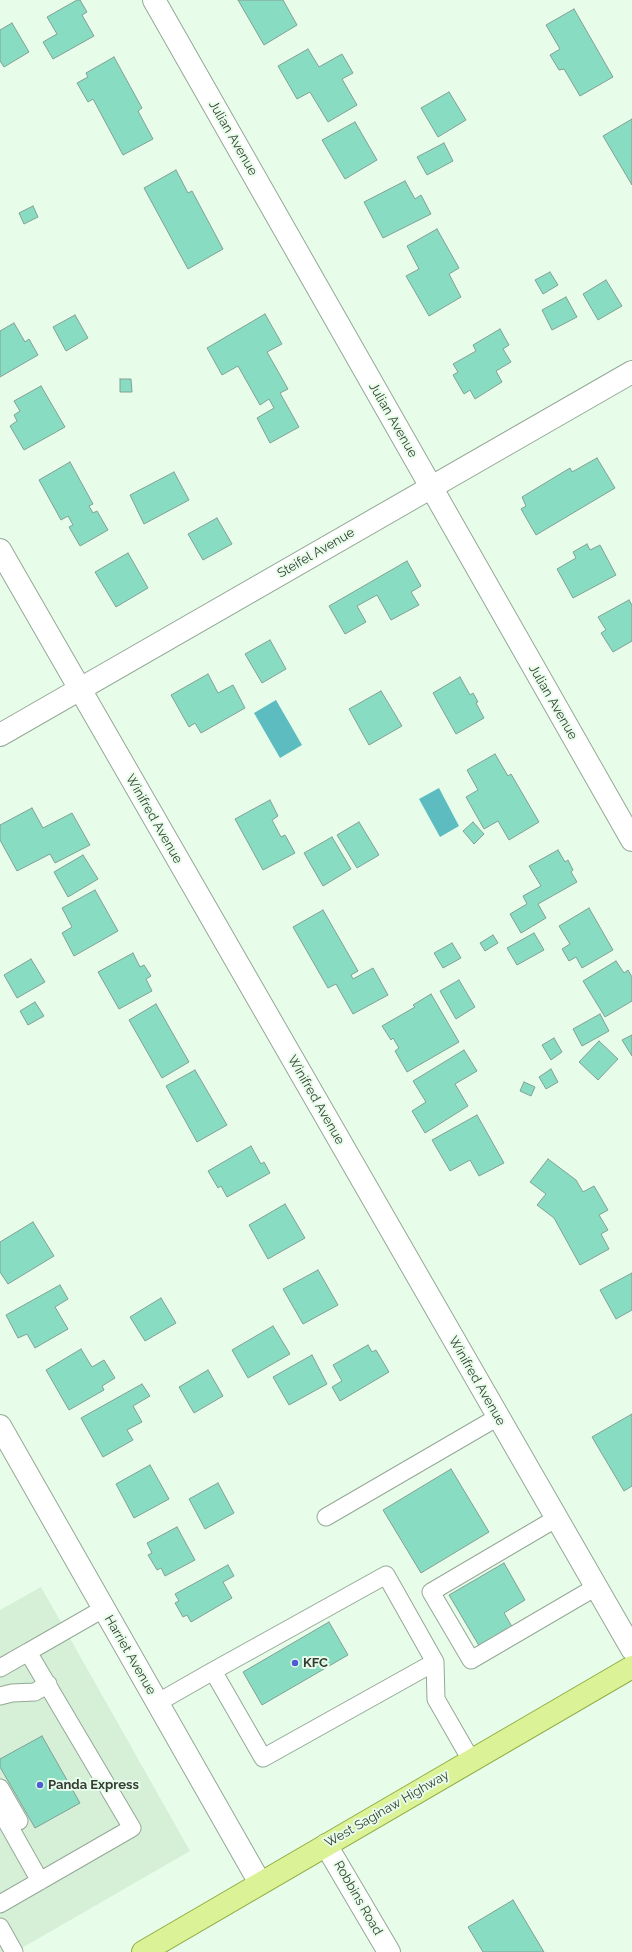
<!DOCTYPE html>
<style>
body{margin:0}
canvas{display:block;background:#e7fde9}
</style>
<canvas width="632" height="1952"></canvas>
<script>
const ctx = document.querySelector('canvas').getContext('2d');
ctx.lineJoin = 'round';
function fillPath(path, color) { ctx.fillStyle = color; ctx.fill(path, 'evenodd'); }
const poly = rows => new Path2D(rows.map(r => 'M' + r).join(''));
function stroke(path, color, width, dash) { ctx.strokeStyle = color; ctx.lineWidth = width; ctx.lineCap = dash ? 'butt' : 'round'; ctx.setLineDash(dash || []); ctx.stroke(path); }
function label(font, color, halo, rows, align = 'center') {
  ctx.font = font + ' Raleway,sans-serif'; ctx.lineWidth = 4; ctx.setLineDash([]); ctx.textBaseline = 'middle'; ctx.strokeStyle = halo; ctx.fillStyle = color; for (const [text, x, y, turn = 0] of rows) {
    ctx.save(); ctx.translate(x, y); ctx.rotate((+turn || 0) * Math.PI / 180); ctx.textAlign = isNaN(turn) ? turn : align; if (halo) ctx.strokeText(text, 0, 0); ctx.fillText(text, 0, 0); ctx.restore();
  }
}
const built = poly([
 [41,1587,190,1851,15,1952,0,1952,0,1610]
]);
const water = poly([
 [276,700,302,745,280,758,254,713],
 [439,788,459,826,440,837,419,799]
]);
const building = poly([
 [77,0,80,0,87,12,82,15,94,36,53,59,43,42,57,34,47,17,77,0],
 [238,0,283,0,297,25,264,45,238,0],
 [574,9,613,77,580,96,564,69,559,70,550,55,560,49,546,25,574,9],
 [12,23,29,52,4,67,0,61,0,30,12,23],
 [308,49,319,67,342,54,353,73,342,79,357,105,328,122,310,92,297,99,278,66,308,49],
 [114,57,142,108,138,111,153,139,123,155,93,99,88,102,77,83,88,77,86,73,114,57],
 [449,92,466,120,438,137,421,108,449,92],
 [632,119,632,185,603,136,632,119],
 [355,122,377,160,345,179,322,140,355,122],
 [444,143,453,161,427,175,417,157,444,143],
 [176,170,188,193,192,191,223,249,188,269,144,188,176,170],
 [405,181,415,199,421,195,431,214,383,238,364,202,405,181],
 [33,206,38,217,24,224,19,213,33,206],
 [437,229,459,268,449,274,461,297,429,316,406,276,419,269,407,246,437,229],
 [550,272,558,285,543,294,535,280,550,272],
 [606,280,622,306,598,320,583,294,606,280],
 [566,297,577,317,552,330,542,310,566,297],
 [265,314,282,344,267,352,288,389,280,393,299,427,270,443,257,418,274,408,269,399,260,405,238,366,222,375,207,348,265,314],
 [75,315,88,338,66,351,53,327,75,315],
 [14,323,25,342,29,339,38,355,0,377,0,331,14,323],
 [500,329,509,345,503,349,511,362,496,371,502,382,475,399,470,390,464,394,453,375,458,372,453,364,476,351,473,345,500,329],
 [120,379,131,379,132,392,120,392,120,379],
 [41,386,65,427,24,450,10,426,17,421,14,415,20,411,14,401,41,386],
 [597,458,615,488,536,535,521,509,526,506,522,497,570,468,572,472,597,458],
 [70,462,93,504,89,506,93,513,97,511,108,530,80,546,69,527,73,525,68,516,61,520,39,480,70,462],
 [174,472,189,500,144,524,130,495,174,472],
 [217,518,232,544,203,560,188,534,217,518],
 [587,544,590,550,600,545,616,575,573,598,557,569,576,558,573,552,587,544],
 [128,553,148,588,116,607,95,572,128,553],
 [407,561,421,586,411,592,419,605,391,620,377,595,357,606,366,622,345,634,329,606,407,561],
 [629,600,632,605,632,641,613,652,601,633,606,630,598,617,629,600],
 [270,640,286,669,262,683,245,654,270,640],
 [208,674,218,693,233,685,245,708,201,733,195,723,189,727,171,695,208,674],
 [460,677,470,695,473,693,478,702,476,703,484,718,456,734,433,693,460,677],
 [381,691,402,726,369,745,349,709,381,691],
 [495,754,508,776,511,774,539,822,509,840,498,821,484,829,466,797,478,790,467,770,495,754],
 [270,800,278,816,272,820,281,837,285,835,295,853,263,870,235,819,270,800],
 [32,808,43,828,72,813,90,845,55,863,50,854,17,871,0,840,0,825,32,808],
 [359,822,379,855,357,868,337,835,359,822],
 [473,822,484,834,474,844,463,831,473,822],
 [332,837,351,869,323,886,304,853,332,837],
 [558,850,565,862,568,860,573,870,571,872,577,882,538,904,546,918,521,933,510,914,527,904,523,896,541,886,529,866,558,850],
 [83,855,98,879,68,897,54,872,83,855],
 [95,890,118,931,74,956,62,933,72,927,62,908,95,890],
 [589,908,613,950,582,968,576,957,569,961,562,949,570,944,559,926,589,908],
 [323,910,358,971,351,975,353,979,373,968,388,995,353,1014,336,984,328,988,293,927,323,910],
 [534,933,544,950,517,965,507,948,534,933],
 [493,935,498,943,485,951,480,943,493,935],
 [452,943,461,958,443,968,434,953,452,943],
 [133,953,140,967,144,965,151,976,146,979,152,991,119,1009,98,972,133,953],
 [31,959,45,982,17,998,4,975,31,959],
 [616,961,624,973,628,970,632,977,632,1001,605,1017,583,981,616,961],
 [459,980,475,1007,456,1019,440,991,459,980],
 [431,994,459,1042,407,1072,395,1051,399,1048,393,1038,391,1040,382,1026,415,1007,413,1005,431,994],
 [35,1002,44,1016,28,1025,20,1011,35,1002],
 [156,1004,189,1062,162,1078,129,1020,156,1004],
 [600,1014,609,1031,582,1046,573,1029,600,1014],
 [632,1035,632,1056,622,1040,632,1035],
 [554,1038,562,1052,551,1060,542,1045,554,1038],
 [599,1041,618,1059,598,1080,579,1062,599,1041],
 [464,1050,477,1071,455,1084,468,1106,425,1133,412,1111,426,1102,413,1081,464,1050],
 [551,1069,558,1082,546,1089,539,1077,551,1069],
 [195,1070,227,1125,197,1142,166,1086,195,1070],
 [524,1082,535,1087,531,1096,520,1091,524,1082],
 [477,1115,504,1163,479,1176,470,1160,450,1171,432,1140,477,1115],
 [251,1146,261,1164,264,1162,270,1173,227,1197,221,1186,218,1188,208,1171,251,1146],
 [548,1159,576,1180,583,1192,594,1186,608,1210,599,1215,608,1230,601,1234,609,1249,580,1265,554,1218,537,1205,546,1194,530,1182,548,1159],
 [285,1204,305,1238,268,1259,249,1225,285,1204],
 [33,1222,54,1256,8,1284,0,1272,0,1242,33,1222],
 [318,1270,338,1305,303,1324,283,1289,318,1270],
 [632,1273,632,1310,616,1319,600,1290,632,1273],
 [60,1285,68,1299,55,1307,68,1329,35,1348,27,1334,18,1338,6,1315,60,1285],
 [161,1298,176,1323,145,1341,130,1317,161,1298],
 [273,1326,290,1354,248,1378,232,1350,273,1326],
 [368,1345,372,1352,376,1350,389,1372,340,1401,332,1387,342,1381,333,1365,368,1345],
 [81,1349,92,1367,104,1360,115,1378,102,1386,104,1390,69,1410,46,1370,81,1349],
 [312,1355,327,1384,289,1405,273,1377,312,1355],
 [208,1370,223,1396,194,1413,179,1387,208,1370],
 [142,1384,150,1396,133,1406,142,1422,127,1430,133,1440,103,1457,81,1418,142,1384],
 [632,1414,632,1486,624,1491,592,1437,632,1414],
 [150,1465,169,1499,134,1518,116,1484,150,1465],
 [451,1469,489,1532,421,1573,383,1510,451,1469],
 [218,1483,234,1513,205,1529,189,1499,218,1483],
 [177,1527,195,1560,165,1576,161,1568,157,1570,148,1555,152,1553,147,1543,177,1527],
 [504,1563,525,1600,504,1613,514,1630,481,1649,449,1595,504,1563],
 [228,1565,234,1576,223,1582,232,1598,191,1622,187,1615,183,1617,175,1603,179,1601,175,1594,228,1565],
 [329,1622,348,1655,262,1705,243,1672,329,1622],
 [42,1736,80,1803,35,1828,0,1767,0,1759,42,1736],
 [513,1900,544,1952,483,1952,468,1927,513,1900]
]);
const service = poly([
 [326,1517,498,1417],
 [557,1518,431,1592,471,1660,596,1587],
 [0,1668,28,1652],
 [213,1671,386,1575,435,1662],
 [0,1696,12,1693,35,1692,48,1684],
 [157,1703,213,1671,263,1758,435,1662,436,1699,471,1760],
 [0,1788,19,1821],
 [0,1810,40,1881],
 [0,1904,132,1828,28,1652,103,1609],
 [0,1927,14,1952]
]);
const minor = poly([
 [154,0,632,840],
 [0,550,632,1649],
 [0,735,632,372],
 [0,1426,260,1883],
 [326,1845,389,1952]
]);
const primary = poly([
 [143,1952,632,1667]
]);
const markers = [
 [295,1663,4,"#505cd2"],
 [40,1785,4,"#505cd2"]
];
const streetNames = [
 ["Julian Avenue",233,138,60],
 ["Julian Avenue",393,420,60],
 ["Steifel Avenue",316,553,-30],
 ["Julian Avenue",553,702,60],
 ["Winifred Avenue",154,819,60],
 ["Winifred Avenue",316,1100,60],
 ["Winifred Avenue",477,1381,60],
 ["Harriet Avenue",130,1655,60],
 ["West Saginaw Highway",387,1809,-30],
 ["Robbins Road",358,1898,60]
];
const poiNames = [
 ["KFC",303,1663],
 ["Panda Express",48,1785]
];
fillPath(built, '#d5f0d7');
fillPath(water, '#5cbcbf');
fillPath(building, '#88dcc2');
stroke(building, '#83a096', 1);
stroke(service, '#94a896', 19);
stroke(minor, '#94a896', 24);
stroke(primary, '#91ac46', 24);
stroke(service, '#fff', 17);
stroke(minor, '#fff', 22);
stroke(primary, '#dbf296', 22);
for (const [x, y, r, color] of markers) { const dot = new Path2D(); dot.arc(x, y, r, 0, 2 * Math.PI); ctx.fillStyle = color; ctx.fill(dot); stroke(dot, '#e7fde9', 1.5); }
label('13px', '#343c34', '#e7fde9', streetNames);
label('bold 13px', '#343c34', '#e7fde9', poiNames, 'left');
</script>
